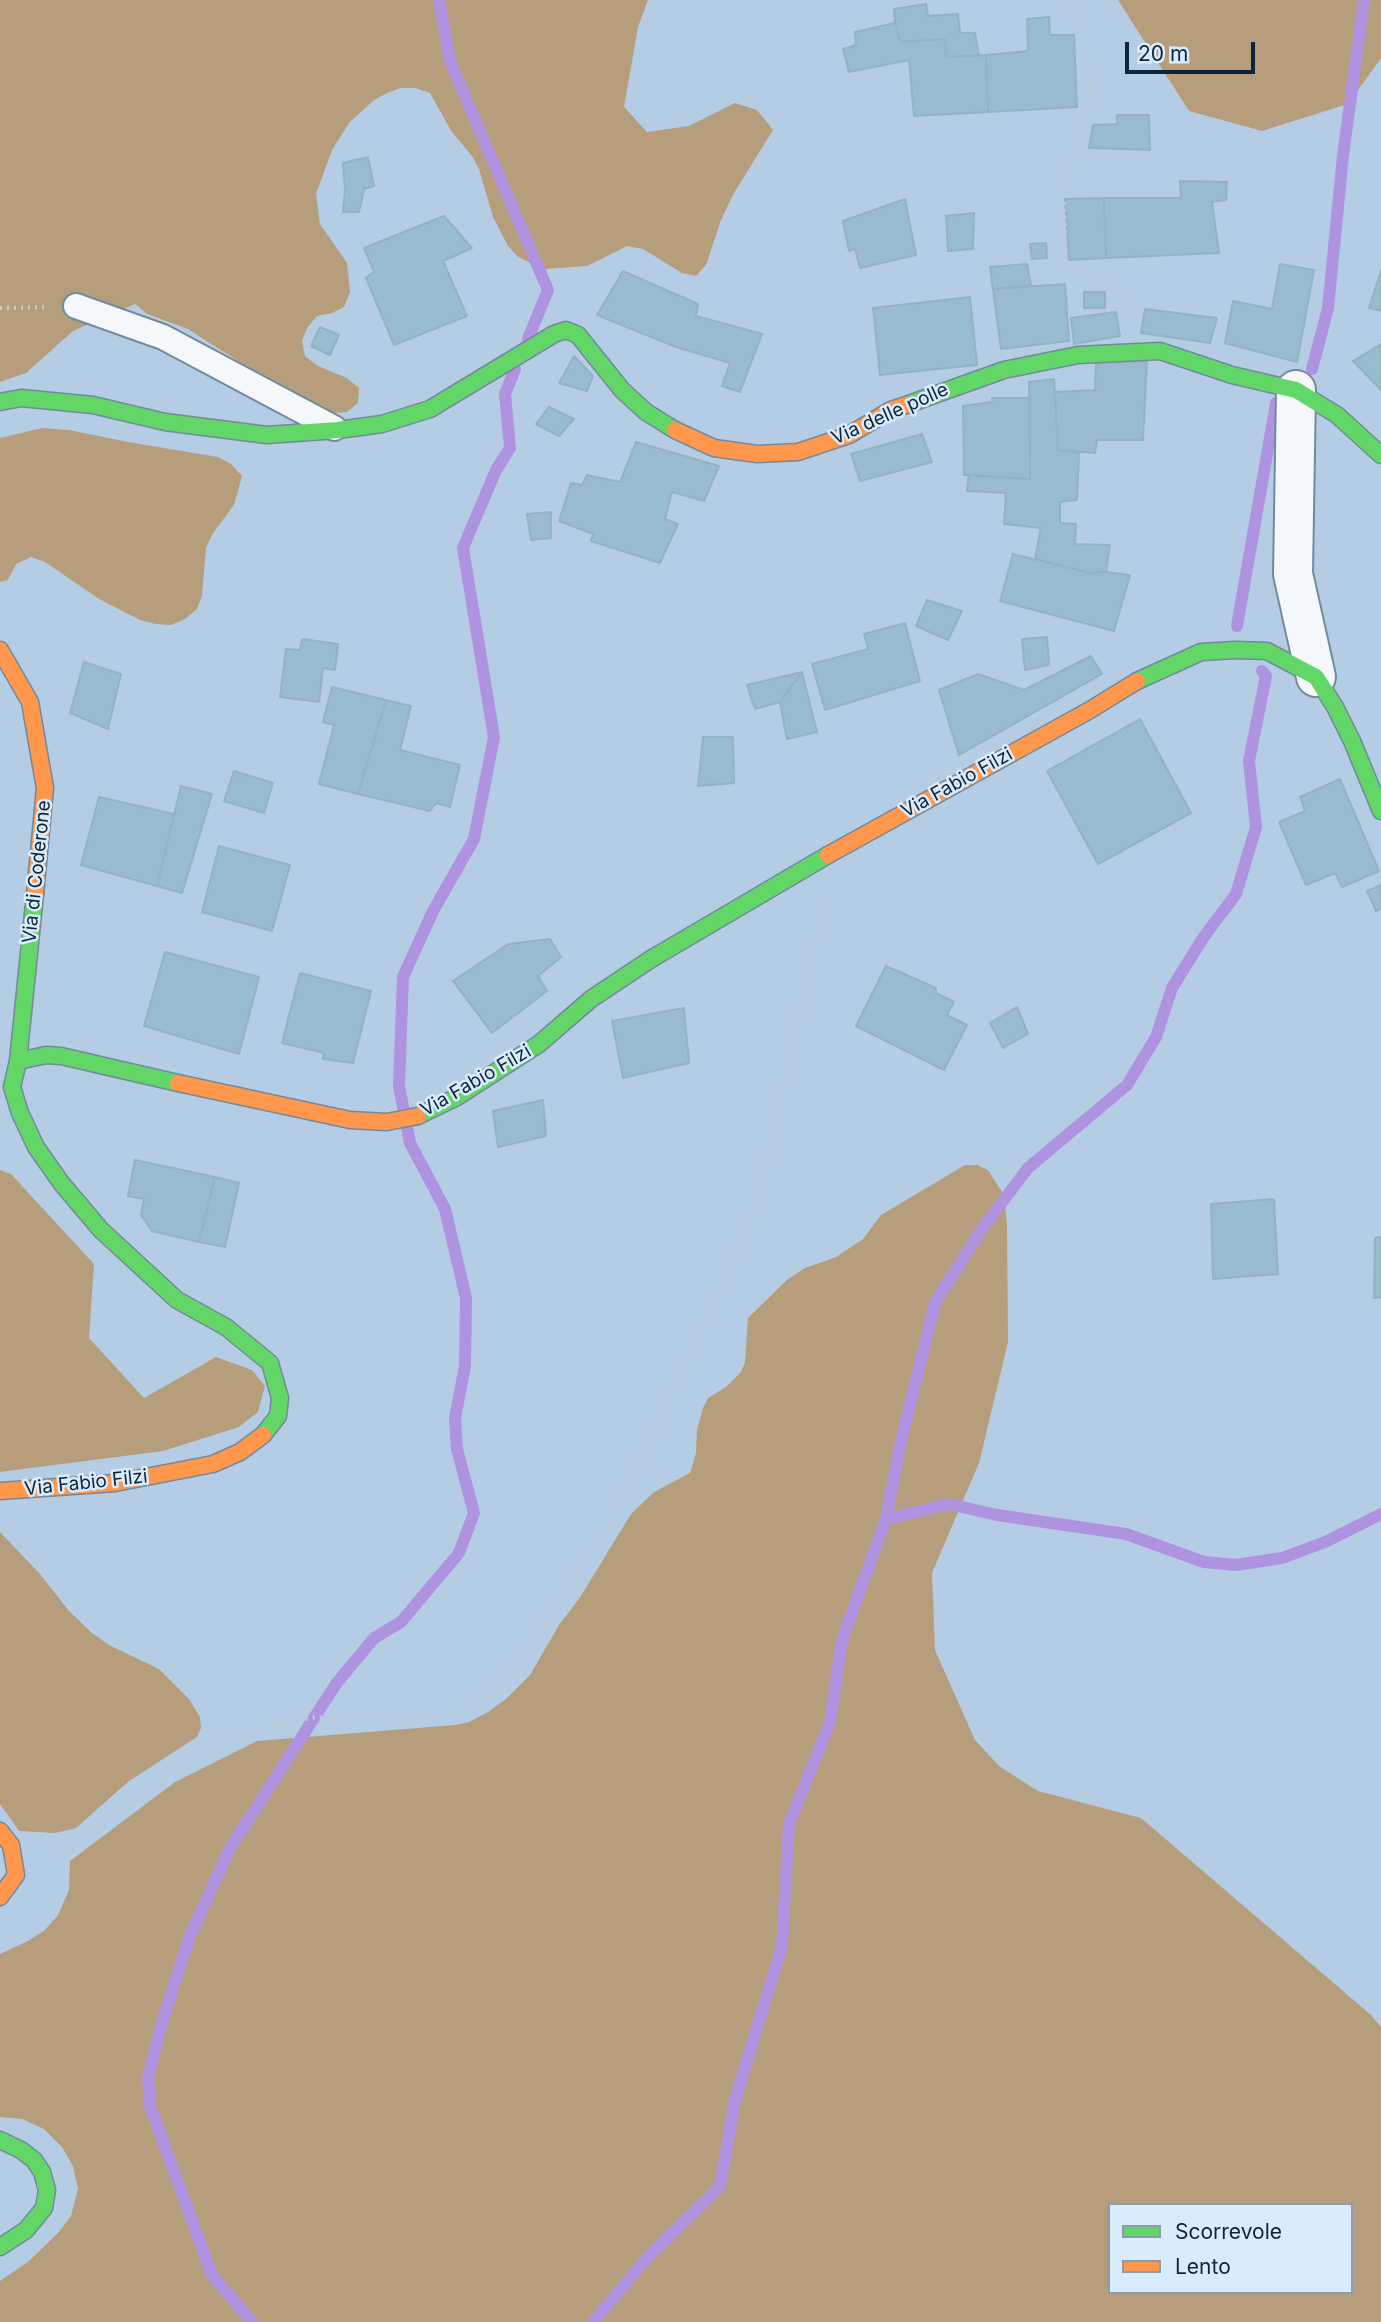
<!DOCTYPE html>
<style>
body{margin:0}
#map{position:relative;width:1381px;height:2322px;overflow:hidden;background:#b4cde5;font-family:Inter,sans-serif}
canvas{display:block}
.legend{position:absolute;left:1108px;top:2203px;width:245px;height:91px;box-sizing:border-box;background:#daebfc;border:2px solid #889cae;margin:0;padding:9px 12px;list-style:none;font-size:21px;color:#0d253a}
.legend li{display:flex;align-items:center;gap:14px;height:35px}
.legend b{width:35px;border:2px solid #889cae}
.scale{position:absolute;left:1125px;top:42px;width:130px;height:32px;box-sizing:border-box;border:4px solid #0d253a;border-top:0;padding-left:9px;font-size:21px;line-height:24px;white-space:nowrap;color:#0d253a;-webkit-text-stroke:5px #daebfc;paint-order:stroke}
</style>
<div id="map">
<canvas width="1381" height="2322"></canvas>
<ul class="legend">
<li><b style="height:9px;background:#63d668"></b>Scorrevole</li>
<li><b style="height:9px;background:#ff974d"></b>Lento</li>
</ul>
<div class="scale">20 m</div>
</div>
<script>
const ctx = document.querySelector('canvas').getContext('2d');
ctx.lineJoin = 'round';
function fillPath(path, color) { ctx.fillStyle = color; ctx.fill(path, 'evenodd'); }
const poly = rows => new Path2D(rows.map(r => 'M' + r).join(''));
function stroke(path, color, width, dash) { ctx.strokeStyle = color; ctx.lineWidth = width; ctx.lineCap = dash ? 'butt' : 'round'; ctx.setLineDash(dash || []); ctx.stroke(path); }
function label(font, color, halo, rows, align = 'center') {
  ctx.font = font + ' Inter,sans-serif'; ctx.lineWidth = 5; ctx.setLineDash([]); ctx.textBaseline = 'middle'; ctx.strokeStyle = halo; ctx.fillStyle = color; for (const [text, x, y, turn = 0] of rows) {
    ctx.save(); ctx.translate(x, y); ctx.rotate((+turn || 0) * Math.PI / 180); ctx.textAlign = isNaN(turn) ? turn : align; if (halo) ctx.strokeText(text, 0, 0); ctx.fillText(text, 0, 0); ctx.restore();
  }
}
const forest = poly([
 [0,0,648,0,638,27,624,107,647,132,689,126,735,103,757,110,773,130,734,193,721,220,706,265,696,276,682,273,643,249,627,246,587,266,545,269,518,257,508,246,493,217,479,169,472,156,452,132,430,93,415,88,401,88,387,93,374,100,350,122,332,150,316,194,320,224,347,263,350,292,344,307,332,313,317,316,307,328,302,341,305,356,318,366,347,378,359,388,358,403,347,412,333,413,306,399,252,370,188,329,147,314,135,304,73,331,26,373,0,382],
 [1118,0,1381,0,1381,58,1348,104,1262,131,1189,111],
 [42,428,69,430,128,442,218,457,231,464,242,476,234,505,213,533,206,548,202,595,197,609,185,619,171,625,155,624,140,620,99,599,45,562,31,557,16,564,8,580,0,582,0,438],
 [965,1165,977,1165,988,1170,1004,1195,1007,1225,1008,1342,979,1463,932,1573,935,1650,975,1740,999,1766,1038,1791,1141,1818,1371,2015,1381,2027,1381,2322,0,2322,0,2281,29,2261,58,2233,71,2216,78,2189,73,2166,62,2147,44,2129,22,2119,0,2117,0,1954,28,1941,45,1930,58,1915,69,1890,70,1861,175,1782,257,1741,455,1725,469,1722,488,1712,506,1699,530,1675,559,1625,579,1599,631,1514,654,1492,690,1473,696,1453,697,1429,703,1408,708,1398,726,1387,741,1372,745,1362,748,1318,787,1280,805,1268,836,1257,863,1239,881,1215],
 [1110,2205,1351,2205,1351,2292,1110,2292],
 [0,1170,11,1174,94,1264,89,1338,144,1398,216,1357,252,1370,265,1386,258,1412,239,1427,163,1451,0,1472],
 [0,1532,40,1574,69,1611,92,1633,109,1645,159,1669,189,1699,200,1717,201,1728,197,1737,129,1781,76,1828,55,1833,19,1831,0,1804]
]);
const stream = poly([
 [439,0,450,61,548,290,528,339],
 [1312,369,1328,308,1343,156,1364,0],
 [1237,626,1276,403],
 [886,1519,949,1504,997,1515,1126,1534,1204,1562,1236,1565,1282,1558,1325,1542,1381,1514],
 [252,2322,212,2275,150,2106,148,2077,163,2019,190,1936,230,1848,336,1684,374,1638,401,1622,459,1553,474,1513,457,1449,455,1418,465,1366,466,1298,445,1209,410,1143,399,1086,403,977,433,911,474,839,494,737,463,548,496,470,510,448,505,394,515,369],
 [593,2322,647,2258,720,2186,735,2100,782,1946,789,1824,830,1722,842,1640,886,1519,901,1441,935,1303,981,1230,1028,1168,1127,1085,1156,1037,1172,988,1203,938,1236,894,1256,827,1249,761,1266,676,1262,671]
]);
const building = poly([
 [926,4,928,16,958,14,960,33,975,33,979,56,946,57,945,39,900,42,895,23,894,9,926,4],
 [1049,17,1050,35,1074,35,1077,107,988,112,986,55,1028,51,1027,19,1049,17],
 [895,23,900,42,945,39,946,57,986,55,988,112,914,116,909,60,849,72,843,49,856,45,855,32,895,23],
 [1117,115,1149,115,1150,150,1089,148,1093,125,1117,124,1117,115],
 [368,157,374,186,364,189,359,212,343,212,345,189,343,163,368,157],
 [1180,181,1227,182,1226,200,1212,202,1219,253,1106,258,1104,198,1181,198,1180,181],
 [1104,198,1106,258,1069,260,1065,199,1104,198],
 [905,199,916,255,860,268,855,249,849,251,843,221,905,199],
 [974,213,973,249,948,251,946,216,974,213],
 [444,216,472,248,443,261,467,316,394,345,366,278,374,272,364,248,444,216],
 [1046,243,1047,258,1032,259,1030,244,1046,243],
 [1027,264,1031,285,993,289,990,267,1027,264],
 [1280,264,1314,270,1297,362,1225,343,1233,301,1272,309,1280,264],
 [623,271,698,304,696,316,762,334,740,392,722,386,730,363,676,347,597,315,623,271],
 [1381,271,1381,311,1369,308,1381,271],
 [1065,284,1069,341,1001,349,993,289,1065,284],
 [1084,292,1105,292,1105,308,1084,308,1084,292],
 [970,297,977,365,880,375,873,308,970,297],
 [1145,309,1217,318,1210,343,1141,333,1145,309],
 [1116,312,1120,336,1074,344,1071,318,1116,312],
 [320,327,339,335,330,355,311,346,320,327],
 [1381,344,1381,390,1353,361,1381,344],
 [574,356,593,376,587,391,559,383,574,356],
 [1147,361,1143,440,1097,440,1095,453,1058,450,1055,392,1095,390,1096,363,1147,361],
 [1054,379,1058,450,1079,453,1077,500,1060,502,1060,523,1076,524,1075,544,1110,545,1106,572,1090,573,1035,559,1041,528,1004,524,1006,493,967,491,969,475,1030,479,1029,382,1054,379],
 [992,398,1030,398,1030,479,964,475,963,406,992,402,992,398],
 [549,407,574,419,559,436,536,424,549,407],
 [922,434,932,462,860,481,851,454,922,434],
 [636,442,719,466,704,501,672,492,665,519,678,524,660,563,591,541,593,534,559,521,571,483,582,485,587,475,620,482,636,442],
 [551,512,551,538,531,540,527,514,551,512],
 [1013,554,1090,573,1106,572,1130,575,1114,631,1000,601,1013,554],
 [927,600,962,611,948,640,916,626,927,600],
 [905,623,920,681,825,710,812,664,868,649,864,634,905,623],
 [1047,637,1049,665,1025,670,1022,639,1047,637],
 [302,639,338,644,335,670,323,668,319,702,280,697,286,649,300,650,302,639],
 [1091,656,1102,674,959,755,939,690,978,674,1024,690,1091,656],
 [84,662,121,674,108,729,70,713,84,662],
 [802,672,780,702,755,709,747,685,802,672],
 [802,672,817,732,787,739,780,702,802,672],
 [332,687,386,700,358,794,319,784,334,725,323,722,332,687],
 [386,700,411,706,400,750,460,765,450,807,436,803,430,811,358,794,386,700],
 [1140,719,1191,813,1098,864,1047,771,1140,719],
 [703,737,733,737,734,783,698,786,703,737],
 [234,771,273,783,264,813,224,801,234,771],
 [1340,779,1379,871,1342,887,1335,873,1306,885,1279,822,1305,811,1300,797,1340,779],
 [181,786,212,794,182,893,157,886,181,786],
 [99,797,174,814,157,886,81,865,99,797],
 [219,846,290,865,272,931,202,912,219,846],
 [1381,885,1381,909,1376,911,1367,891,1381,885],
 [550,939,561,957,538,976,547,991,492,1033,453,981,508,944,550,939],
 [165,952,259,977,239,1054,144,1026,165,952],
 [886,966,936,988,936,993,954,1002,947,1015,967,1025,944,1070,856,1026,886,966],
 [300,973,371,991,353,1063,323,1059,324,1053,282,1043,300,973],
 [1017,1007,1028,1034,1003,1048,990,1023,1017,1007],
 [684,1008,689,1063,623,1078,612,1021,684,1008],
 [543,1100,546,1136,498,1147,493,1111,543,1100],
 [135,1160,215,1177,199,1242,152,1231,141,1215,144,1199,128,1196,135,1160],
 [215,1177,239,1183,225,1247,199,1242,215,1177],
 [1274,1199,1278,1274,1213,1279,1211,1204,1274,1199],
 [1381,1237,1381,1297,1374,1298,1375,1238,1381,1237]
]);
const path = poly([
 [1068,0,1091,73,1084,127,1064,183,1065,262,1098,279,1122,302,1125,312],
 [0,308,44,307],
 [54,1842,77,1841,105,1819,226,1736,315,1717,421,1720,469,1711,507,1682,609,1528,754,1216,823,906]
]);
const lane = poly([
 [76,306,163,337,334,428]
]);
const street = poly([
 [1296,390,1293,574,1316,677]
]);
const fast = poly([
 [0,402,21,398,93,405,165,422,267,435,338,430,382,424,430,409,554,334,566,330,578,335,622,390,646,412,675,430],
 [906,405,1004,370,1078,355,1160,351,1232,375,1296,390,1337,415,1381,455],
 [1137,681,1201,652,1235,650,1267,651,1316,677,1335,707,1352,741,1381,811],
 [18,1061,35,894],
 [178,1083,61,1056,46,1055,18,1061,12,1087,20,1113,36,1147,62,1184,101,1230,177,1300,226,1327,270,1363,280,1398,278,1416,263,1435],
 [418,1116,457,1097,539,1044,591,999,651,959,828,855],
 [0,2140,21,2150,34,2160,42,2172,47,2190,44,2208,26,2230,0,2247]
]);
const slow = poly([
 [675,430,714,448,757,454,798,452,849,435,891,410,906,405],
 [0,650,30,702,45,788,35,894],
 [828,855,1090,710,1137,681],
 [178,1083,350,1120,387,1122,418,1116],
 [0,1491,115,1483,213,1464,240,1452,263,1435],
 [0,1831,11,1845,16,1875,0,1897]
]);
const streetNames = [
 ["Via delle polle",890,414,-24],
 ["Via Fabio Filzi",957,783,-29],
 ["Via di Coderone",37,872,-84],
 ["Via Fabio Filzi",476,1081,-30],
 ["Via Fabio Filzi",86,1483,-6]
];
fillPath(forest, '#b69e7c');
stroke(stream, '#b093e0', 12);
fillPath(building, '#99bbce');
stroke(building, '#95b1c2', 2);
stroke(lane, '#73899e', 28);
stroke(street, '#73899e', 42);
stroke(fast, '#73899e', 19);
stroke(slow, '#73899e', 19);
stroke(path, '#c2cad1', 4.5, [2, 5]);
stroke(lane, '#f4f8fb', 24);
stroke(street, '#f4f8fb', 38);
stroke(fast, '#63d668', 16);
stroke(slow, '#ff974d', 16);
label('19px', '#0d253a', '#daebfc', streetNames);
</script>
